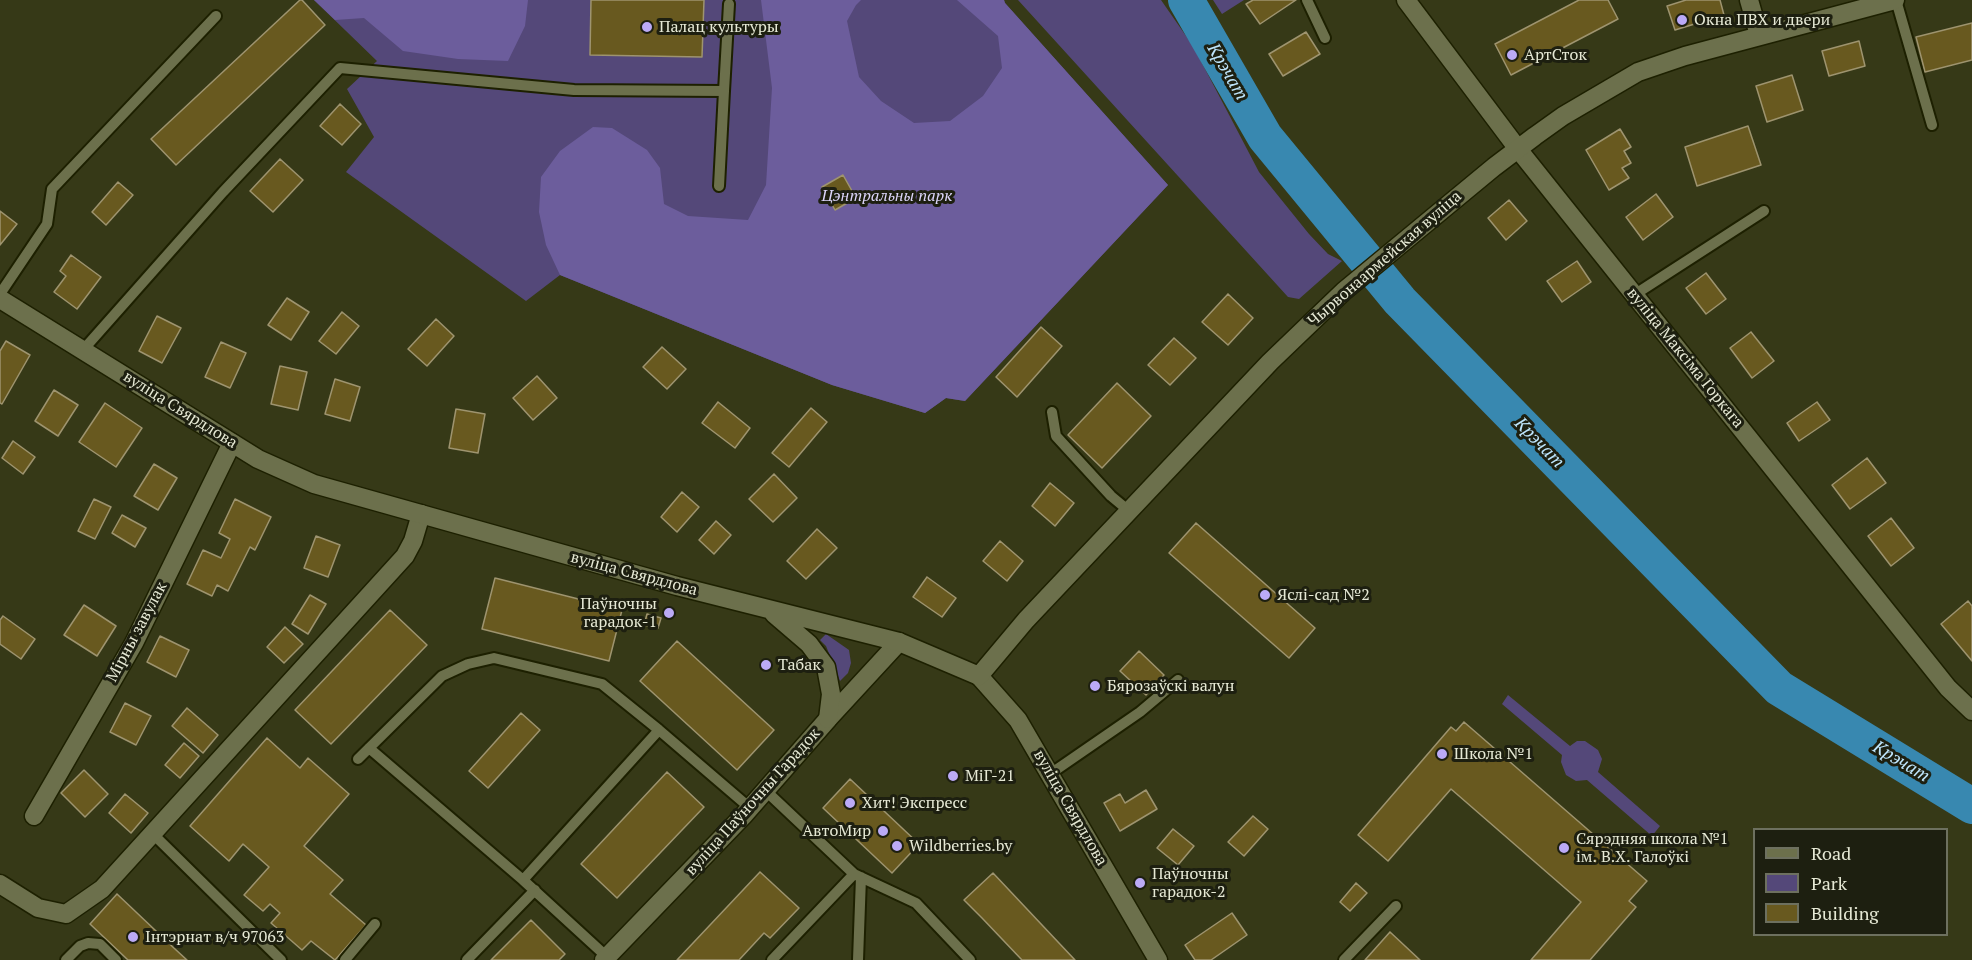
<!DOCTYPE html>
<meta charset="utf-8">
<style>
body{margin:0}
#map{position:relative;width:1972px;height:960px;overflow:hidden;background:#363917;font-family:"PT Serif",serif}
canvas{display:block}
.legend{position:absolute;left:1753px;top:828px;width:195px;height:108px;box-sizing:border-box;background:#1d1f10;border:2px solid #6d705f;margin:0;padding:8px 10px;list-style:none;font-size:18px;color:#e6e9d5}
.legend li{display:flex;align-items:center;gap:12px;height:30px}
.legend b{width:30px;border:2px solid #6d705f}
</style>
<div id="map">
<canvas width="1972" height="960"></canvas>
<ul class="legend">
<li><b style="height:8px;background:#6c704c"></b>Road</li>
<li><b style="height:16px;background:#544879"></b>Park</li>
<li><b style="height:16px;background:#68591f"></b>Building</li>
</ul>
</div>
<script>
const ctx = document.querySelector('canvas').getContext('2d');
ctx.lineJoin = 'round';
function fillPath(path, color) { ctx.fillStyle = color; ctx.fill(path, 'evenodd'); }
const poly = rows => new Path2D(rows.map(r => 'M' + r).join(''));
function stroke(path, color, width, dash) { ctx.strokeStyle = color; ctx.lineWidth = width; ctx.lineCap = dash ? 'butt' : 'round'; ctx.setLineDash(dash || []); ctx.stroke(path); }
function label(font, color, halo, rows, align = 'center') {
  ctx.font = font + ' "PT Serif",serif'; ctx.lineWidth = 6; ctx.setLineDash([]); ctx.textBaseline = 'middle'; ctx.strokeStyle = halo; ctx.fillStyle = color; for (const [text, x, y, turn = 0] of rows) {
    ctx.save(); ctx.translate(x, y); ctx.rotate((+turn || 0) * Math.PI / 180); ctx.textAlign = isNaN(turn) ? turn : align; if (halo) ctx.strokeText(text, 0, 0); ctx.fillText(text, 0, 0); ctx.restore();
  }
}
const green = poly([
 [314,0,1004,0,1005,3,1168,185,965,401,946,398,925,413,832,385,560,275,526,301,346,172,374,137,347,89,377,61],
 [1018,0,1161,0,1193,46,1259,172,1309,234,1328,254,1342,261,1299,299,1288,297],
 [1213,0,1244,0,1222,14],
 [826,634,849,650,851,663,848,673,840,681,826,646,820,640],
 [1508,695,1570,746,1577,741,1585,741,1598,750,1602,759,1598,772,1660,826,1652,836,1587,780,1576,781,1566,775,1561,762,1562,755,1502,704]
]);
const forest = poly([
 [314,0,528,0,525,26,508,61,458,59,403,51,364,18,335,20],
 [761,0,861,0,856,5,847,21,859,77,881,101,914,123,950,121,983,96,1002,68,998,36,957,0,1004,0,1005,3,1168,185,965,401,946,398,925,413,832,385,560,275,546,245,539,212,541,177,560,151,593,127,612,128,647,150,660,168,664,204,688,216,748,220,766,185,772,88]
]);
const river = poly([
 [1186,0,1265,137,1400,301,1779,688,1972,806]
]);
const building = poly([
 [300,0,302,0,325,25,176,165,151,139,300,0],
 [591,0,704,0,702,57,590,55,591,0],
 [1253,0,1296,0,1260,24,1246,4,1253,0],
 [1579,0,1608,0,1618,19,1511,75,1495,44,1579,0],
 [1686,0,1720,0,1724,15,1675,30,1667,6,1686,0],
 [1972,23,1972,60,1925,72,1916,37,1972,23],
 [1306,32,1320,54,1283,76,1269,54,1306,32],
 [1859,41,1865,66,1829,76,1822,51,1859,41],
 [1792,75,1803,110,1767,122,1756,86,1792,75],
 [340,104,361,124,342,145,320,126,340,104],
 [1748,126,1761,165,1697,186,1685,147,1748,126],
 [1620,129,1631,147,1624,151,1631,163,1622,168,1629,178,1609,190,1586,150,1620,129],
 [280,159,303,180,273,212,250,191,280,159],
 [843,175,856,198,835,210,822,187,843,175],
 [118,182,133,195,106,225,92,212,118,182],
 [1656,194,1673,217,1643,240,1626,217,1656,194],
 [1509,200,1527,221,1506,240,1488,218,1509,200],
 [0,211,17,224,0,245,0,211],
 [71,255,101,277,77,309,54,292,66,276,60,271,71,255],
 [1577,261,1591,282,1562,302,1547,281,1577,261],
 [1706,273,1726,299,1706,314,1686,288,1706,273],
 [1228,294,1253,318,1228,345,1202,322,1228,294],
 [287,298,309,312,291,340,268,325,287,298],
 [342,312,359,326,336,354,319,341,342,312],
 [157,316,181,328,162,363,139,351,157,316],
 [436,319,454,336,427,366,408,349,436,319],
 [1041,327,1062,346,1017,397,996,377,1041,327],
 [1751,332,1774,361,1752,378,1730,348,1751,332],
 [1174,338,1196,358,1170,385,1148,365,1174,338],
 [6,341,30,355,2,404,0,403,0,351,6,341],
 [221,342,246,353,230,388,205,377,221,342],
 [662,347,686,369,667,389,643,367,662,347],
 [280,366,307,372,298,410,271,404,280,366],
 [537,376,557,398,533,420,513,398,537,376],
 [335,379,360,387,350,421,325,414,335,379],
 [1117,383,1151,416,1102,468,1068,435,1117,383],
 [54,390,78,405,58,436,35,421,54,390],
 [718,402,750,428,735,448,702,423,718,402],
 [1817,402,1830,420,1799,441,1787,423,1817,402],
 [105,403,142,428,116,467,79,442,105,403],
 [811,408,827,422,789,467,772,453,811,408],
 [456,409,485,414,478,453,449,448,456,409],
 [13,441,35,457,23,474,2,458,13,441],
 [1867,458,1886,483,1850,509,1832,485,1867,458],
 [154,464,177,478,158,510,134,496,154,464],
 [774,474,797,498,773,522,749,499,774,474],
 [1050,483,1074,503,1055,526,1032,506,1050,483],
 [682,492,699,507,677,532,661,517,682,492],
 [94,499,111,507,95,539,78,531,94,499],
 [235,499,271,517,255,550,250,547,228,591,217,585,212,596,187,584,203,550,221,558,230,539,219,533,235,499],
 [122,515,146,528,135,547,112,533,122,515],
 [1891,518,1914,548,1891,566,1868,536,1891,518],
 [716,521,731,535,714,554,699,540,716,521],
 [1196,523,1315,628,1289,658,1169,553,1196,523],
 [817,529,837,548,806,579,787,561,817,529],
 [316,536,340,545,328,577,304,568,316,536],
 [1000,541,1023,561,1007,581,983,561,1000,541],
 [927,577,956,598,942,617,913,597,927,577],
 [495,578,622,610,609,661,482,629,495,578],
 [310,595,326,604,308,634,292,624,310,595],
 [1968,601,1972,606,1972,661,1941,624,1968,601],
 [84,605,116,626,97,656,64,635,84,605],
 [390,610,427,645,331,744,295,710,390,610],
 [647,614,661,618,658,628,644,625,647,614],
 [3,616,35,639,21,659,0,644,0,620,3,616],
 [285,627,303,644,284,663,267,647,285,627],
 [160,636,189,650,176,677,147,662,160,636],
 [677,641,774,730,737,770,640,681,677,641],
 [1139,651,1164,675,1146,695,1120,671,1139,651],
 [125,703,151,716,136,745,110,732,125,703],
 [187,708,218,735,203,753,172,726,187,708],
 [521,713,540,730,488,788,469,771,521,713],
 [1464,722,1647,881,1629,901,1636,907,1590,960,1531,960,1581,902,1451,789,1388,861,1358,835,1451,727,1456,731,1464,722],
 [267,738,300,768,308,758,349,794,304,846,343,880,330,894,366,925,335,960,311,941,302,950,271,923,280,913,270,904,263,911,244,895,269,867,243,844,229,861,190,826,267,738],
 [184,743,199,756,180,778,165,765,184,743],
 [84,770,108,794,85,817,61,793,84,770],
 [667,772,704,807,617,898,581,864,667,772],
 [850,779,919,844,892,873,823,808,850,779],
 [1146,790,1157,809,1120,831,1104,803,1120,794,1125,803,1146,790],
 [125,794,148,813,131,833,109,813,125,794],
 [1253,816,1268,829,1244,856,1228,842,1253,816],
 [1173,829,1194,846,1178,865,1157,848,1173,829],
 [760,872,799,908,770,938,764,933,739,960,677,960,760,872],
 [993,873,1075,960,1022,960,982,918,964,900,993,873],
 [1356,883,1367,893,1350,911,1340,902,1356,883],
 [117,894,175,949,187,960,128,960,90,924,117,894],
 [1232,913,1247,935,1211,960,1195,960,1185,945,1232,913],
 [531,920,565,954,559,960,491,960,531,920],
 [1390,932,1420,960,1365,960,1390,932]
]);
const service = poly([
 [1307,0,1325,38],
 [1896,0,1932,125],
 [719,186,724,91],
 [0,294,47,224,52,189,216,16],
 [1634,295,1764,211],
 [83,350,223,192,340,68,574,90,724,91,729,4],
 [1052,412,1056,436,1111,496,1129,511],
 [369,748,523,880,607,957],
 [358,759,442,676,468,664,494,658,602,684,659,730,750,808],
 [1050,774,1140,712,1178,680],
 [766,791,854,874,772,960],
 [153,834,281,960],
 [854,874,916,903,970,960],
 [523,880,659,730],
 [66,960,80,946,88,943,100,944,116,960],
 [345,960,375,924],
 [467,960,535,890],
 [858,960,861,877],
 [1344,960,1396,906]
]);
const minor = poly([
 [1749,0,1759,35],
 [1518,149,1948,688,1972,711],
 [34,816,134,643,232,443],
 [0,884,38,908,66,914,102,889,405,556,413,541,421,514],
 [604,960,743,816,828,719,899,642]
]);
const tertiary = poly([
 [1406,0,1518,149],
 [979,676,1018,720,1158,960]
]);
const secondary = poly([
 [0,299,258,459,314,484,677,586,899,642,979,676,1026,620,1270,362,1344,291,1494,167,1535,136,1563,116,1638,72,1685,56,1895,0],
 [774,614,809,644,826,667,831,694,828,719]
]);
const markers = [
 [1682,20,6,"#bbaaf6"],
 [647,27,6,"#bbaaf6"],
 [1512,55,6,"#bbaaf6"],
 [1265,595,6,"#bbaaf6"],
 [669,613,6,"#bbaaf6"],
 [766,665,6,"#bbaaf6"],
 [1095,686,6,"#bbaaf6"],
 [1442,754,6,"#bbaaf6"],
 [953,776,6,"#bbaaf6"],
 [850,803,6,"#bbaaf6"],
 [883,831,6,"#bbaaf6"],
 [897,846,6,"#bbaaf6"],
 [1564,848,6,"#bbaaf6"],
 [1140,883,6,"#bbaaf6"],
 [133,937,6,"#bbaaf6"]
];
const poiNames = [
 ["Окна ПВХ и двери",1694,20],
 ["Палац культуры",659,27],
 ["АртСток",1524,55],
 ["Яслі-сад №2",1277,595],
 ["Паўночны",657,604,"right"],
 ["гарадок-1",657,622,"right"],
 ["Табак",778,665],
 ["Бярозаўскі валун",1107,686],
 ["Школа №1",1454,754],
 ["МіГ-21",965,776],
 ["Хит! Экспресс",862,803],
 ["АвтоМир",871,831,"right"],
 ["Сярэдняя школа №1",1576,839],
 ["ім. В.Х. Галоўкі",1576,857],
 ["Wildberries.by",909,846],
 ["Паўночны",1152,874],
 ["гарадок-2",1152,892],
 ["Інтэрнат в/ч 97063",145,937]
];
const parkNames = [
 ["Цэнтральны парк",887,196]
];
const streetNames = [
 ["Чырвонаармейская вуліца",1385,259,-41],
 ["вуліца Максіма Горкага",1685,358,51],
 ["вуліца Свярдлова",180,410,32],
 ["вуліца Свярдлова",634,574,15],
 ["Мірны завулак",137,632,-62],
 ["вуліца Паўночны Гарадок",753,802,-48],
 ["вуліца Свярдлова",1070,808,60]
];
const waterNames = [
 ["Крэчат",1227,72,60],
 ["Крэчат",1539,443,46],
 ["Крэчат",1901,762,31]
];
fillPath(green, '#544879');
fillPath(forest, '#6c5d9c');
stroke(river, '#3888b0', 36);
fillPath(building, '#68591f');
stroke(building, '#9e946f', 1.5);
stroke(service, '#1d2000', 14);
stroke(minor, '#1d2000', 21);
stroke(tertiary, '#1d2000', 21);
stroke(secondary, '#1d2000', 21);
stroke(service, '#6c704c', 10);
stroke(minor, '#6c704c', 18);
stroke(tertiary, '#6c704c', 18);
stroke(secondary, '#6c704c', 18);
for (const [x, y, r, color] of markers) { const dot = new Path2D(); dot.arc(x, y, r, 0, 2 * Math.PI); ctx.fillStyle = color; ctx.fill(dot); stroke(dot, '#1d1f10', 2); }
label('16px', '#e6e9d5', '#1d1f10', poiNames, 'left');
label('italic 16px', '#dcd5fa', '#1d1f10', parkNames);
label('16px', '#e6e9d5', '#1d1f10', streetNames);
label('italic 18px', '#bee5fc', '#1d1f10', waterNames);
</script>
